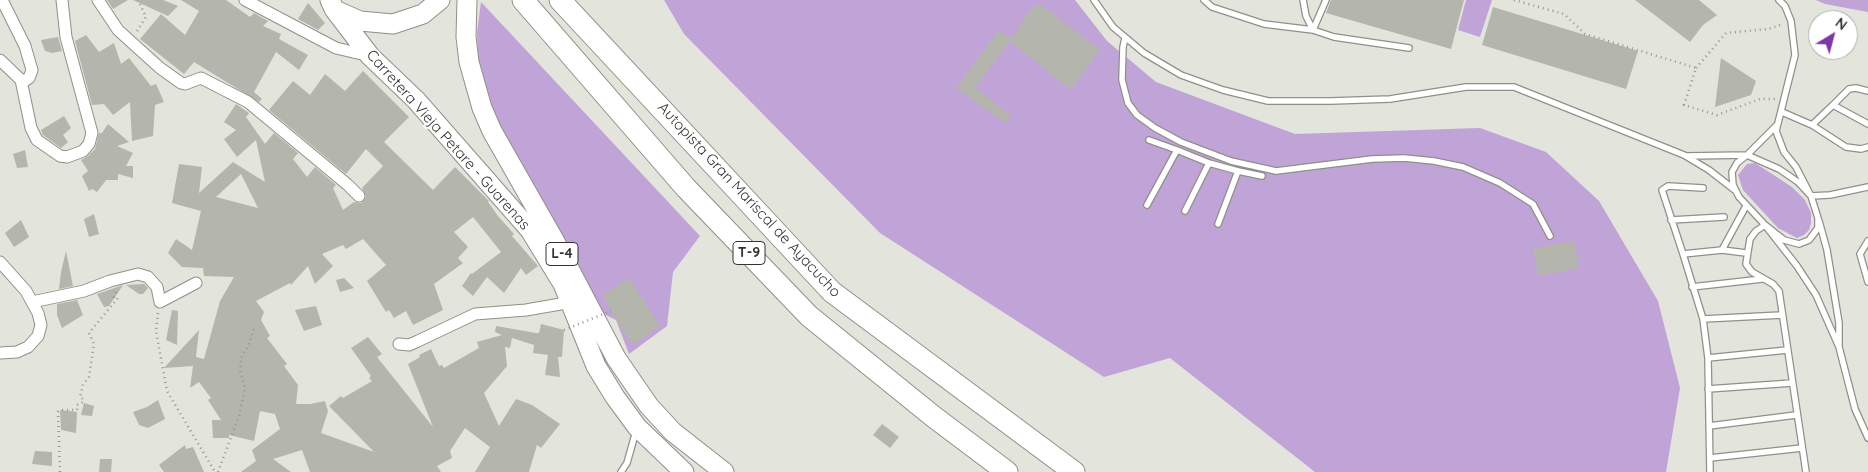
<!DOCTYPE html>
<style>
body{margin:0}
#map{position:relative;width:1868px;height:472px;overflow:hidden;background:#e3e4db;font-family:Quicksand,sans-serif}
canvas{display:block}
.north{position:absolute;left:1808px;top:10px;width:50px;height:50px;box-sizing:border-box;background:#fff;border:1px solid #adadac;border-radius:50%;rotate:37deg;font-size:14px;font-weight:700;line-height:20px;text-align:center;color:#333330}
.north::after{content:'';display:block;margin:auto;width:18px;height:22px;background:#7e37a9;clip-path:polygon(50% 0,100% 100%,50% 72%,0 100%)}
</style>
<div id="map">
<canvas width="1868" height="472"></canvas>
<div class="north">N</div>
</div>
<script>
const ctx = document.querySelector('canvas').getContext('2d');
ctx.lineJoin = 'round';
function fillPath(path, color) { ctx.fillStyle = color; ctx.fill(path, 'evenodd'); }
const poly = rows => new Path2D(rows.map(r => 'M' + r).join(''));
function stroke(path, color, width, dash) { ctx.strokeStyle = color; ctx.lineWidth = width; ctx.lineCap = dash ? 'butt' : 'round'; ctx.setLineDash(dash || []); ctx.stroke(path); }
function label(font, color, halo, rows, align = 'center') {
  ctx.font = font + ' Quicksand,sans-serif'; ctx.lineWidth = 4; ctx.setLineDash([]); ctx.textBaseline = 'middle'; ctx.strokeStyle = halo; ctx.fillStyle = color; for (const [text, x, y, turn = 0] of rows) {
    ctx.save(); ctx.translate(x, y); ctx.rotate((+turn || 0) * Math.PI / 180); ctx.textAlign = isNaN(turn) ? turn : align; if (halo) ctx.strokeText(text, 0, 0); ctx.fillText(text, 0, 0); ctx.restore();
  }
}
const green = poly([
 [664,0,1075,0,1107,41,1156,82,1295,134,1480,128,1546,152,1599,201,1658,301,1680,388,1666,472,1315,472,1170,358,1104,377,880,233,684,34],
 [1466,0,1492,0,1480,37,1458,30],
 [1816,0,1868,0,1868,12,1825,4],
 [481,2,700,236,673,272,667,326,629,354,616,320,604,314,595,300,569,248,538,201,494,121,478,63,477,33],
 [1755,163,1792,187,1805,200,1811,213,1811,223,1809,230,1804,235,1797,238,1778,228,1743,190,1738,175,1747,164]
]);
const building = poly([
 [107,0,128,0,113,9],
 [133,0,163,0,178,6,168,16],
 [181,0,226,0,250,17,254,13,268,21,263,26,281,34,279,39,308,55,299,70,276,52,254,92,262,99,259,102,194,62,184,74,140,39,161,14,185,35,199,11],
 [1331,0,1464,0,1451,49,1326,13],
 [1635,0,1699,0,1717,15,1703,25,1690,42],
 [308,3,325,23,318,30,298,19],
 [1039,3,1100,50,1071,90,1010,41,975,87,1011,116,1005,123,956,88,999,30,1011,39,1029,11],
 [1493,7,1638,51,1626,89,1482,45],
 [86,35,99,52,114,43,121,64,129,58,151,86,156,84,164,102,155,105,153,136,132,141,130,102,113,115,104,104,92,105,75,41],
 [58,37,62,51,52,53,45,51,41,40],
 [1721,58,1756,81,1751,95,1715,107],
 [363,71,409,117,384,142,433,190,455,167,489,201,488,202,498,216,514,234,512,236,538,266,526,275,521,268,504,293,487,277,473,296,462,286,471,273,472,274,501,252,473,217,454,232,468,247,458,258,463,263,434,284,443,310,413,325,406,311,394,318,389,310,386,312,367,281,386,265,363,239,346,249,343,245,322,254,333,266,315,284,308,266,291,285,290,283,256,301,264,312,261,320,270,336,267,338,287,364,284,366,298,385,296,404,310,404,325,401,328,411,321,433,374,452,329,406,341,396,343,398,372,381,369,378,371,376,351,348,368,337,382,354,377,357,433,427,408,364,420,357,419,355,431,349,439,366,442,365,444,368,479,348,477,342,502,335,495,332,496,326,536,333,539,333,541,324,564,330,562,357,558,357,560,377,545,375,548,355,533,353,534,345,512,338,510,348,505,347,507,366,484,393,499,426,516,399,532,405,560,424,541,448,537,445,529,472,475,472,490,447,465,428,450,451,452,458,437,466,441,472,310,472,302,450,273,459,291,472,241,472,256,461,252,450,280,429,275,414,260,411,254,441,229,435,229,438,213,438,212,420,221,420,208,400,211,398,199,382,190,388,193,366,164,368,199,330,196,357,204,359,220,301,234,277,204,276,203,268,182,267,168,253,176,239,192,250,201,211,172,203,179,164,202,167,199,193,233,162,265,182,256,140,237,157,224,139,236,130,224,122,236,104,249,113,246,117,265,144,274,133,298,153,293,159,307,177,315,167,336,185,333,188,343,210,354,202,361,203,366,197,362,188,383,166,366,149,346,174,269,110,293,81,310,95,325,74,345,91],
 [241,174,258,208,216,197],
 [64,116,71,128,63,135,68,142,61,148,43,135,41,130],
 [108,124,129,142,117,146,133,153,126,166,133,166,133,178,118,174,118,180,106,180,97,192,92,189,89,191,82,176,88,171,81,160,88,156,95,149,99,133,102,133],
 [25,150,28,167,17,168,13,154],
 [94,214,99,234,89,237,84,219],
 [21,220,29,237,14,247,5,233],
 [1574,241,1579,268,1538,276,1533,248],
 [66,251,73,286,59,289,61,272],
 [344,278,354,288,340,292,336,280],
 [629,278,660,326,633,345,616,320,603,295],
 [144,284,148,288,143,294,139,294,126,285],
 [123,285,109,306,104,307,97,294],
 [77,300,83,315,62,328,57,315,57,304],
 [316,306,322,325,304,331,295,310],
 [172,310,178,311,177,345,166,340],
 [158,400,165,419,148,428,139,425,133,412,147,407],
 [84,403,94,406,92,416,81,415],
 [60,410,77,412,76,433,61,430],
 [882,424,899,437,890,448,873,435],
 [185,445,186,449,193,447,204,472,164,472,159,465],
 [35,451,52,452,52,466,32,464],
 [100,459,112,459,111,472,99,472]
]);
const path = poly([
 [1514,0,1564,14,1585,34,1696,68,1684,105,1717,115,1760,99,1775,99],
 [137,31,146,17,138,0],
 [1696,68,1726,33,1768,29,1783,24],
 [158,313,156,331,167,391,215,472],
 [60,472,58,412,60,410,77,410,77,405,83,402,83,399,80,397,83,385,89,377,94,344,89,333,118,298,114,297,117,290],
 [218,472,239,416,245,388,240,370,242,355,248,347,255,326]
]);
const lane = poly([
 [1094,0,1113,27,1144,53,1181,75,1223,90,1268,101,1331,101,1390,99,1466,87,1514,87,1684,155,1709,170,1736,191],
 [1204,0,1212,7,1264,24,1313,30,1334,37,1409,48],
 [1303,0,1306,16,1313,30,1326,0],
 [1779,0,1785,6,1791,21,1795,55,1776,131,1784,152,1796,167,1811,196,1830,195,1868,187],
 [1125,38,1123,47,1122,80,1128,103,1137,115,1155,128,1181,142,1231,161,1276,171,1372,159,1404,158,1434,161,1463,167,1500,183,1533,204,1550,236],
 [1833,105,1849,89,1856,88,1868,91],
 [1782,112,1812,125,1833,105,1868,124],
 [1812,125,1846,147,1861,149,1868,147],
 [1177,150,1209,163,1185,211],
 [1747,155,1779,169,1798,182,1811,196,1818,218,1818,228,1809,240,1799,244,1784,240,1765,225,1739,197,1733,185,1732,172,1737,163,1747,155],
 [1687,156,1747,155,1777,125],
 [1209,163,1238,171,1218,224],
 [1238,171,1262,176],
 [1147,205,1177,150,1149,140],
 [1671,220,1724,217],
 [1819,221,1827,250,1839,323,1839,345],
 [1868,241,1860,254,1868,282],
 [1722,250,1746,253],
 [1683,254,1662,190,1668,186,1703,188],
 [1692,287,1762,279],
 [1703,319,1782,315],
 [1708,358,1787,350],
 [1708,389,1792,383],
 [1709,426,1796,415],
 [1710,458,1802,448],
 [621,472,627,463,636,431],
 [1710,472,1708,358,1703,319,1683,254,1722,250,1746,206],
 [1806,472,1779,291,1773,284,1752,272,1746,264,1750,239,1756,231,1765,225,1797,266,1816,295,1839,347,1855,409,1868,438]
]);
const street = poly([
 [2,0,25,46,32,70,29,78,26,80,21,80],
 [98,0,118,30,160,68,181,83,185,84,201,78,248,102,348,185,359,196],
 [245,0,336,48,370,56],
 [0,60,21,80,31,128,37,140,60,156,67,157,83,151,89,144,92,133,66,37,62,0],
 [0,262,26,291,38,313,41,325,38,336,28,347,17,352,0,353],
 [32,302,84,291,110,281,138,274,148,277,157,287,160,302,196,283],
 [399,344,409,345,418,341,475,314,526,310,572,302]
]);
const primary = poly([
 [330,0,334,9,370,56,416,100,530,230,563,284,596,366,615,397,637,427,684,472],
 [467,0,466,37,469,62,482,108,492,131,554,240,616,358,649,406,673,432,724,472],
 [335,10,360,21,393,24,423,14,440,0]
]);
const highway = poly([
 [523,0,686,188,809,316,934,417,1007,472],
 [560,0,832,292,1074,472]
]);
const pathBridge = poly([
 [564,330,611,311]
]);
const shields = [
 [749,253,32],
 [562,254,32]
];
const shieldNames = [
 ["T-9",749,253],
 ["L-4",562,254]
];
const streetNames = [
 ["Carretera Vieja Petare - Guarenas",448,140,48],
 ["Autopista Gran Mariscal de Ayacucho",749,200,47]
];
fillPath(green, '#c0a3d7');
fillPath(building, '#b4b5ad');
stroke(lane, '#909088', 8);
stroke(street, '#909088', 13);
stroke(primary, '#909088', 21);
stroke(highway, '#909088', 23);
stroke(path, '#959690', 2.5, [1, 4]);
stroke(lane, '#fff', 5.5);
stroke(street, '#fff', 11);
stroke(primary, '#fff', 19);
stroke(highway, '#fff', 21);
stroke(pathBridge, '#959690', 2.5, [1, 4]);
for (const [x, y, w] of shields) { const box = new Path2D(); box.roundRect(x - w / 2, y - 11.5, w, 23, 4); ctx.fillStyle = '#fff'; ctx.fill(box); stroke(box, '#333330', 1); }
label('bold 14px', '#333330', null, shieldNames);
label('15px', '#333330', '#fff', streetNames);
</script>
